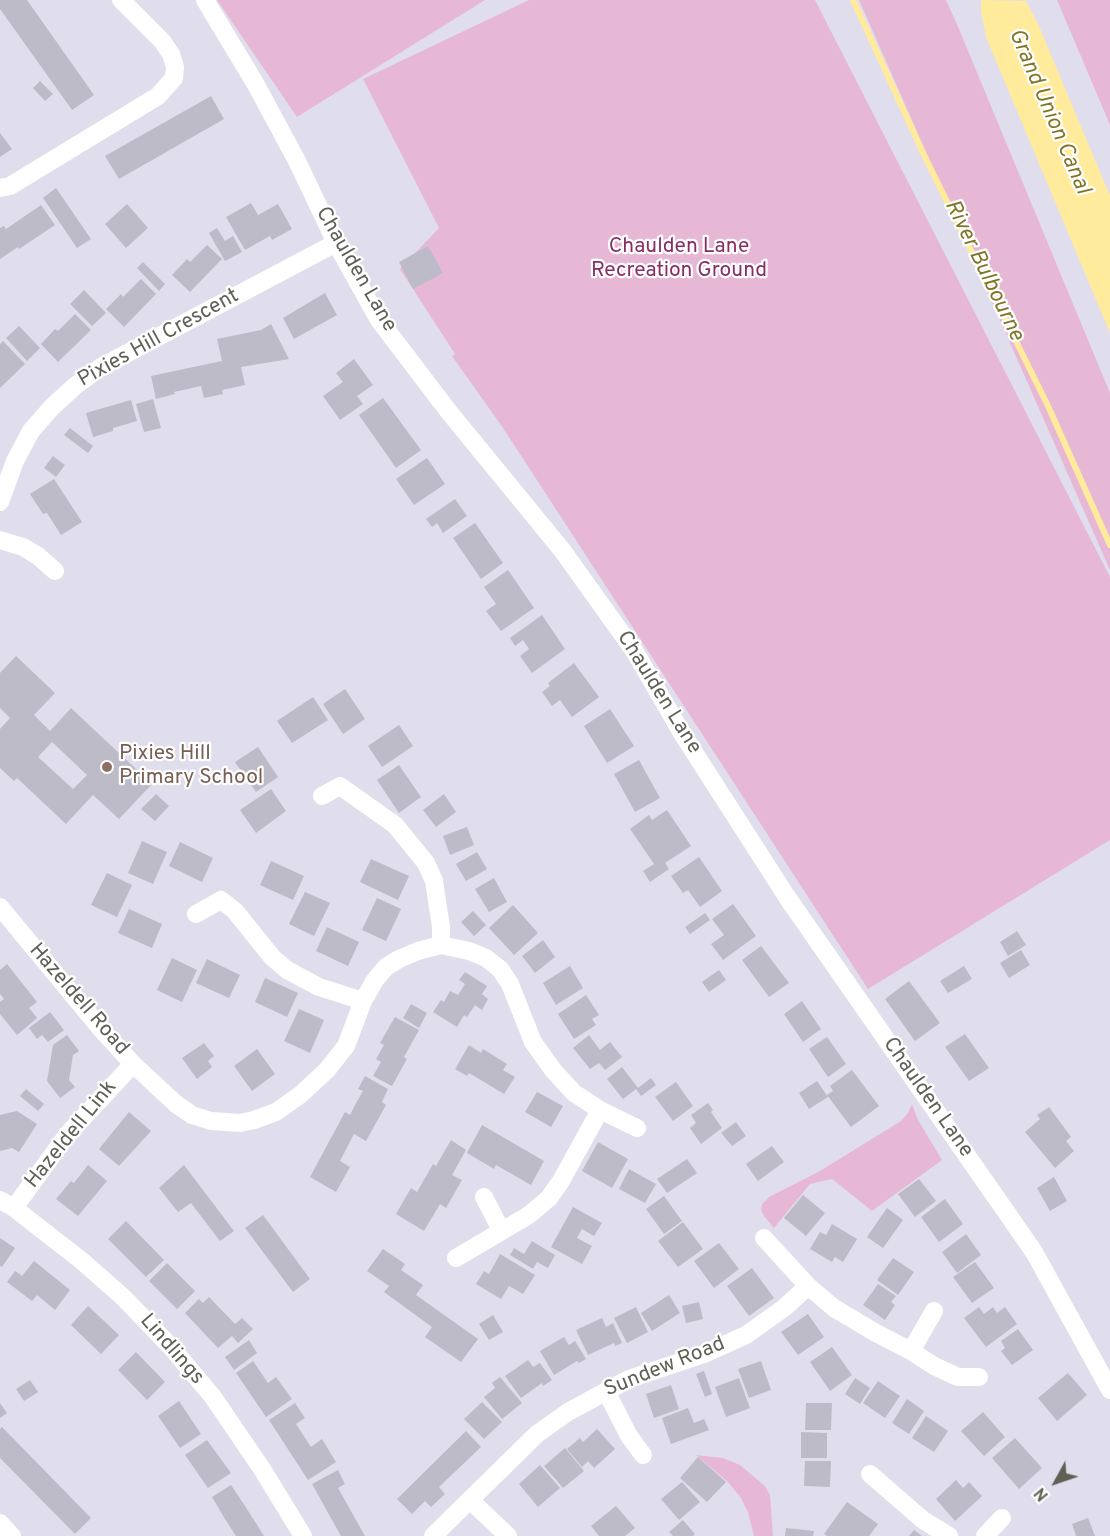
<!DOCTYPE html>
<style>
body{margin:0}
#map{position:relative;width:1110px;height:1536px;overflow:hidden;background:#e0deec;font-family:Overpass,sans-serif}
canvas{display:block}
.north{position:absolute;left:1026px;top:1452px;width:60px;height:60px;-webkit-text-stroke:4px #fff;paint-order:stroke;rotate:230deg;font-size:16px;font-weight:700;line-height:24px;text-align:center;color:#616057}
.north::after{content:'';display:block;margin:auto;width:21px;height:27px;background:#616057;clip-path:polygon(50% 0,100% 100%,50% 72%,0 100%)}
</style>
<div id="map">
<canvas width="1110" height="1536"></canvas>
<div class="north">N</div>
</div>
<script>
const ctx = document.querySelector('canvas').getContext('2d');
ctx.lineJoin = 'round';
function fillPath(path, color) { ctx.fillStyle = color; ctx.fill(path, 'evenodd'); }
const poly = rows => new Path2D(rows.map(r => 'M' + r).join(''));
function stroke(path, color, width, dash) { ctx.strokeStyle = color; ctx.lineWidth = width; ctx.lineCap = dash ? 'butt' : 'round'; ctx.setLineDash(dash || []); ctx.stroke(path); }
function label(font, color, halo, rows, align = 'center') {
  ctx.font = font + ' Overpass,sans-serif'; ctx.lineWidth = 4.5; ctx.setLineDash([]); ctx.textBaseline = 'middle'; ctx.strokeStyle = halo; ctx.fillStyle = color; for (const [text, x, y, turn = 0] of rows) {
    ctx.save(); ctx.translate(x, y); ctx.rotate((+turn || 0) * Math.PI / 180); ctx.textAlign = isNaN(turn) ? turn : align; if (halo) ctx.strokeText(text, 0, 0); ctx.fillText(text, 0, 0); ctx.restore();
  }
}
const green = poly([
 [217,0,485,0,297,117],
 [529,0,815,0,1110,577,1110,840,868,989,503,428,452,356,455,354,400,269,439,228,363,79],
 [859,0,946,0,959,29,1110,393,1110,570],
 [1057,0,1110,0,1110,125],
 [912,1104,918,1120,942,1160,872,1211,832,1179,810,1184,774,1228,764,1216,761,1210,762,1204,769,1197,820,1171,901,1121,908,1113],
 [696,1455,723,1458,740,1465,765,1486,770,1495,773,1536,754,1536,748,1512,741,1498,728,1482]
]);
const water = poly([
 [981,0,1026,1,1038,24,1110,196,1110,333,986,37,981,11]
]);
const stream = poly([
 [853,0,924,155,1048,406,1110,545]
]);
const building = poly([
 [0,0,27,0,94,95,72,110,0,9],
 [40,81,53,94,45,101,33,88],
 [211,96,224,119,119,179,105,156],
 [0,133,12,149,0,157],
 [56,188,91,239,77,248,43,198],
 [251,203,258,215,278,204,292,229,272,240,270,236,245,250,226,217],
 [127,204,148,228,126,248,105,224],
 [41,205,55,225,19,249,18,247,0,259,0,228,4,226,6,229],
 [217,228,225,241,233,236,242,252,225,261,209,233],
 [207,245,222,259,190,292,172,275,187,259,190,262],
 [428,246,443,273,413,289,399,262],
 [143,262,165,284,159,291,137,268],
 [141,279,156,294,124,327,106,309,121,294,123,297],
 [84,290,106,313,92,326,70,304],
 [325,293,337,315,294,339,283,318],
 [75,314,91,330,58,362,41,344,55,329,58,331],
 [271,324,289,359,241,367,245,385,222,390,223,394,204,398,201,386,174,392,175,394,156,399,151,376,222,361,217,339,261,330],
 [19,326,40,348,27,361,6,338],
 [3,341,25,364,0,388,0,344],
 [354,359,373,385,357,396,363,404,340,420,323,396,343,382,336,373],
 [383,398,421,450,396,468,359,415],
 [153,399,161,428,144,432,136,404],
 [131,400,137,421,113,428,113,431,93,437,86,413],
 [70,428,93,446,88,453,64,435],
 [53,456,65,465,56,477,44,468],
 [427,458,445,484,414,505,396,479],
 [54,479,82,522,61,535,47,513,43,514,30,494],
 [455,499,467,516,443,533,437,523,432,527,426,519],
 [475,523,503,563,481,579,453,538],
 [508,570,534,608,501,631,486,611,496,604,484,587],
 [542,615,565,649,532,673,520,656,529,649,523,640,515,646,510,638],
 [16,656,55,693,34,715,50,731,71,708,152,784,119,819,93,795,66,824,17,778,14,781,0,768,0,729,10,718,0,708,0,673],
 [52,742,87,775,73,789,38,757],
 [574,663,599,697,572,717,560,700,552,706,542,692,550,686,548,683],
 [345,689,365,719,343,734,323,704],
 [313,697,328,720,292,743,277,721],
 [610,709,634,746,607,763,584,726],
 [399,725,413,746,382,767,368,746],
 [258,747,278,777,256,792,235,762],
 [639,760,660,798,635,812,614,774],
 [399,765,421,797,399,813,377,780],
 [271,789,286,811,256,833,240,810],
 [156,794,169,806,155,821,141,809],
 [444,794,456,812,436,827,423,810],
 [667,810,691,846,665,863,669,869,650,882,643,871,654,864,630,829,649,815,652,820],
 [467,827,474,845,450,855,443,836],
 [142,841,167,852,153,884,128,873],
 [180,842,213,858,202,882,169,866],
 [477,852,487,869,466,881,456,864],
 [699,857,722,891,700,907,688,890,683,893,671,876],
 [371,859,409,876,398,900,360,882],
 [271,861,304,876,293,900,260,885],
 [107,873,132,885,117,917,91,905],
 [494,878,507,902,489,912,475,889],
 [305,892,330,903,314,936,289,924],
 [377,898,401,909,386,941,362,930],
 [733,904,756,936,723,960,711,944,724,935,712,919],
 [513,905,538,933,514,955,489,928],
 [129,909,162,924,152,948,118,933],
 [473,911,486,925,474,936,461,922],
 [705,913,710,920,690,934,685,927],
 [327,927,359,942,348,966,316,951],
 [1017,931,1026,945,1008,956,1000,942],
 [543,940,555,957,535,973,522,956],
 [761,946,789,983,769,997,742,960],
 [1021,950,1030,965,1009,978,1000,963],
 [172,958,197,970,182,1002,157,990],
 [207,959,240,975,229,998,196,983],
 [7,964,37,1002,29,1008,37,1018,17,1035,0,1014,0,1002,4,999,0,994,0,970],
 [570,966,583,988,556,1005,543,983],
 [964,966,972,979,948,993,940,981],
 [719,970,726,980,709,992,702,982],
 [465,972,487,986,482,994,488,999,482,1010,475,1005,467,1017,464,1015,457,1027,433,1012,441,1000,444,1002,450,991,458,995,465,984,459,980],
 [265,978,298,993,287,1017,255,1002],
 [909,981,940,1023,915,1041,885,999],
 [586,995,599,1015,592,1019,596,1025,574,1039,558,1014],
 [802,1001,821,1029,803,1042,784,1014],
 [411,1004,427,1013,419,1028,403,1018],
 [299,1009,324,1020,310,1053,284,1041],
 [50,1012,64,1030,48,1042,42,1035,37,1039,29,1028],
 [395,1017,419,1030,404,1057,407,1059,392,1086,373,1076,381,1062,376,1059,384,1045,380,1043],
 [965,1034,989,1068,969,1081,945,1047],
 [67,1035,79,1051,73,1055,69,1080,75,1087,60,1098,47,1081,53,1045],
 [589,1035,600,1050,610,1042,622,1057,605,1070,599,1063,590,1069,573,1048],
 [827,1037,846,1064,828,1077,809,1049],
 [204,1043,214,1056,208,1061,212,1067,197,1079,182,1058],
 [469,1045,481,1053,483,1049,507,1064,503,1070,515,1077,504,1094,469,1073,467,1076,455,1069],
 [257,1049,275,1074,252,1091,234,1066],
 [622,1067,638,1088,651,1078,656,1085,641,1096,636,1089,623,1099,607,1079],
 [852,1070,879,1106,851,1127,827,1095,833,1091,830,1086],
 [365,1076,388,1089,382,1102,386,1105,366,1141,354,1134,340,1161,350,1167,336,1192,310,1177,345,1112,350,1115,356,1103,363,1091,358,1089],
 [817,1081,828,1097,809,1109,799,1093],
 [676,1082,693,1106,673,1121,655,1097],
 [26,1089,44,1104,38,1111,20,1096],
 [537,1092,563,1106,551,1127,525,1112],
 [708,1103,713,1110,711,1112,722,1128,701,1144,690,1128,696,1123,691,1115],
 [1049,1107,1071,1137,1066,1141,1074,1151,1055,1168,1025,1132,1040,1119,1037,1115],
 [17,1111,37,1124,19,1152,12,1148,0,1151,0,1115],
 [129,1112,151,1131,119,1166,99,1149],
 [736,1122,746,1136,732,1146,721,1133],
 [482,1125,544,1161,531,1185,496,1165,494,1169,467,1153],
 [451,1140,466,1150,452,1175,462,1180,446,1208,440,1204,424,1231,396,1214,411,1188,417,1192,433,1164,436,1166],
 [598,1142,628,1159,612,1188,582,1171],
 [772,1146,784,1162,758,1181,746,1164],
 [687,1159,697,1173,667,1193,657,1179],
 [88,1165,107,1181,78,1216,56,1199,71,1181,74,1183],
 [184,1165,234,1231,220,1241,191,1203,178,1212,159,1188],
 [629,1169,656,1184,645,1203,619,1189],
 [1054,1177,1067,1201,1050,1211,1037,1188],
 [919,1179,936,1201,915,1217,898,1194],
 [803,1195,825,1213,806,1236,784,1218],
 [664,1196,682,1221,664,1234,646,1209],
 [945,1199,963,1224,939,1242,921,1217],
 [573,1207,602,1223,594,1236,582,1229,577,1238,592,1246,582,1264,551,1247],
 [887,1208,903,1220,883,1248,867,1237],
 [263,1215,310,1279,293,1292,245,1228],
 [126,1221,164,1260,146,1277,108,1239],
 [683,1222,703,1249,678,1267,658,1241],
 [832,1224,857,1239,843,1262,835,1257,832,1262,810,1249,820,1232,826,1235],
 [966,1234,981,1255,957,1273,942,1252],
 [0,1238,15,1248,2,1267,0,1266],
 [532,1241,555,1255,548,1268,537,1262,533,1269,510,1255,514,1248,524,1254],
 [719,1243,739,1269,714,1288,694,1261],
 [383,1249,405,1264,401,1270,423,1285,416,1295,478,1339,461,1362,425,1337,432,1327,384,1292,389,1286,367,1271],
 [500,1254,535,1275,523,1294,509,1286,501,1299,476,1284,484,1271,489,1274],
 [893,1258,914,1272,898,1295,877,1280],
 [34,1261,70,1290,55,1310,37,1295,32,1301,7,1282,15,1271,22,1276],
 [975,1262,994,1288,972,1303,953,1277],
 [167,1263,195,1291,177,1309,149,1281],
 [752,1268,774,1298,749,1316,727,1286],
 [878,1284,896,1296,891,1302,895,1305,885,1320,863,1305],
 [669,1295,680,1313,652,1331,641,1313],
 [209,1297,235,1324,242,1318,253,1329,238,1343,232,1336,218,1348,185,1313,199,1299,203,1303],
 [699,1302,703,1319,686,1323,682,1306],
 [88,1306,119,1335,101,1354,71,1325],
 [636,1307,648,1332,627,1343,614,1318],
 [979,1307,984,1314,993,1307,997,1313,1005,1307,1017,1324,986,1347,964,1318],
 [808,1314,824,1337,798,1355,781,1332],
 [493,1315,503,1332,489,1340,479,1324],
 [602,1318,606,1327,613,1323,622,1343,615,1346,614,1343,588,1355,576,1330],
 [1018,1329,1033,1350,1012,1365,1001,1351,1005,1348,1001,1341],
 [564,1337,569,1345,575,1341,586,1359,579,1363,577,1361,554,1375,540,1351],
 [249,1340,257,1353,234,1370,225,1357],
 [832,1347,852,1375,830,1391,810,1362],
 [136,1352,165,1382,147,1400,118,1370],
 [528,1360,533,1367,540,1363,552,1380,543,1386,542,1383,521,1398,505,1376],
 [253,1361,268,1383,276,1377,292,1399,266,1417,236,1373],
 [761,1361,771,1390,749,1398,738,1369],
 [704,1371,712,1394,705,1397,696,1374],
 [1068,1373,1087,1395,1057,1421,1038,1398],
 [500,1377,522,1403,502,1419,484,1397,495,1388,492,1383],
 [739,1378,750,1408,726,1417,715,1387],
 [855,1378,870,1388,860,1404,845,1394],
 [30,1380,38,1392,24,1401,16,1389],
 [878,1381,900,1396,885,1418,863,1403],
 [671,1385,679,1409,654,1418,646,1394],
 [907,1399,924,1411,909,1434,892,1423],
 [179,1401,201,1434,180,1448,158,1416],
 [482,1402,502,1422,484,1439,464,1419],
 [0,1403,7,1413,0,1418],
 [295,1403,305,1418,296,1424,311,1447,322,1439,336,1462,308,1480,269,1420],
 [806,1403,832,1403,831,1430,805,1430],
 [688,1408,694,1423,704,1419,709,1430,671,1444,662,1418],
 [983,1412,1005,1437,984,1456,961,1431],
 [926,1416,948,1431,934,1452,912,1438],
 [2,1427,91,1518,75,1534,0,1458,0,1429],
 [597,1429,615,1449,594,1468,588,1461,582,1467,567,1449,580,1438,583,1442],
 [466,1431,481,1447,439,1487,445,1494,431,1507,425,1501,412,1514,397,1499],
 [801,1432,827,1433,827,1458,801,1458],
 [1015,1438,1042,1468,1019,1489,992,1458],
 [207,1440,231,1473,208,1488,185,1455],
 [565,1448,584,1471,563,1488,544,1466],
 [698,1457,726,1482,707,1502,680,1478],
 [805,1461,831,1461,830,1487,804,1486],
 [540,1465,560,1488,538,1507,519,1484],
 [338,1470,345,1484,338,1488,365,1536,341,1536,312,1484],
 [956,1480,963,1488,969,1482,982,1496,955,1521,936,1499],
 [682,1482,700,1502,679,1520,661,1499],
 [231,1485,245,1506,264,1536,236,1536,225,1519,212,1497],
 [847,1502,878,1524,869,1536,827,1536,824,1534],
 [616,1506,635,1528,625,1536,599,1536,591,1526],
 [1088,1518,1095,1536,1076,1536,1072,1524],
 [683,1520,695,1534,693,1536,673,1536,669,1532],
 [786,1528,814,1531,813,1536,785,1536],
 [914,1530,922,1536,909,1536]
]);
const street = poly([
 [205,0,255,83,297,161,336,243,379,320,449,412,562,550,635,652,683,735,787,897,1034,1252,1110,1390],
 [0,188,10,186,158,96,174,78,175,67,171,54,162,41,121,0],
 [0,502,15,461,31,431,52,407,75,386,101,367,336,243],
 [0,540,23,547,38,556,55,571],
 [322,796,340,786,395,825,426,863,434,881,441,927,441,945],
 [0,907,101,1029,133,1064,176,1104,192,1115,211,1121,240,1123,254,1120,276,1112,300,1095,327,1070,346,1046,363,1001,375,980,386,967,399,959,418,951,441,945,469,951,486,958,500,969,510,984,533,1042,553,1070,574,1093,600,1110,637,1128],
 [196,914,221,900,235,911,272,957,287,970,319,987,363,1001],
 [484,1197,501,1230],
 [0,1200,14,1208,82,1261,124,1298,171,1347,213,1397,262,1469,303,1536],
 [14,1208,67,1135,133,1064],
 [764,1238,808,1286,834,1308,876,1333,911,1351,934,1366,958,1377,979,1377],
 [456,1258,529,1215,549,1198,561,1181,600,1110],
 [911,1351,934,1311],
 [606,1391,629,1436,643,1455],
 [870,1474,923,1520,949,1536],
 [470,1500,508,1536],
 [0,1523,12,1536],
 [433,1536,537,1434,568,1412,629,1379,704,1354,746,1335,784,1308,808,1286],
 [985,1536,1002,1518]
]);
const markers = [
 [107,767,6,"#8d6e63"]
];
const parkNames = [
 ["Chaulden Lane",679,248],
 ["Recreation Ground",679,272]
];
const streetNames = [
 ["Chaulden Lane",355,270,60],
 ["Pixies Hill Crescent",159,339,-29],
 ["Chaulden Lane",658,693,58],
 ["Hazeldell Road",78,1000,49],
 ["Chaulden Lane",927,1098,55],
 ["Hazeldell Link",72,1135,-51],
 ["Lindlings",171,1350,49],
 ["Sundew Road",665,1368,-22]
];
const educationNames = [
 ["Pixies Hill",119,755],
 ["Primary School",119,779]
];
const waterNames = [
 ["Grand Union Canal",1048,112,67],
 ["River Bulbourne",983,271,64]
];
fillPath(green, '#e7b8d6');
fillPath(water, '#ffeb9b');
stroke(stream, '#ffeb9b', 6);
fillPath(building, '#bcbbc7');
stroke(street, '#fff', 18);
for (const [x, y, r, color] of markers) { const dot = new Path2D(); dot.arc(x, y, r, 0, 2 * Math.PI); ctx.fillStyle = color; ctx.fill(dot); stroke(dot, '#fff', 2); }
label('21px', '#892e64', '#fff', parkNames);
label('21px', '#616057', '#fff', streetNames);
label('21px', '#785e54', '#fff', educationNames, 'left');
label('italic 22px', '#807527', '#fff', waterNames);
</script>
